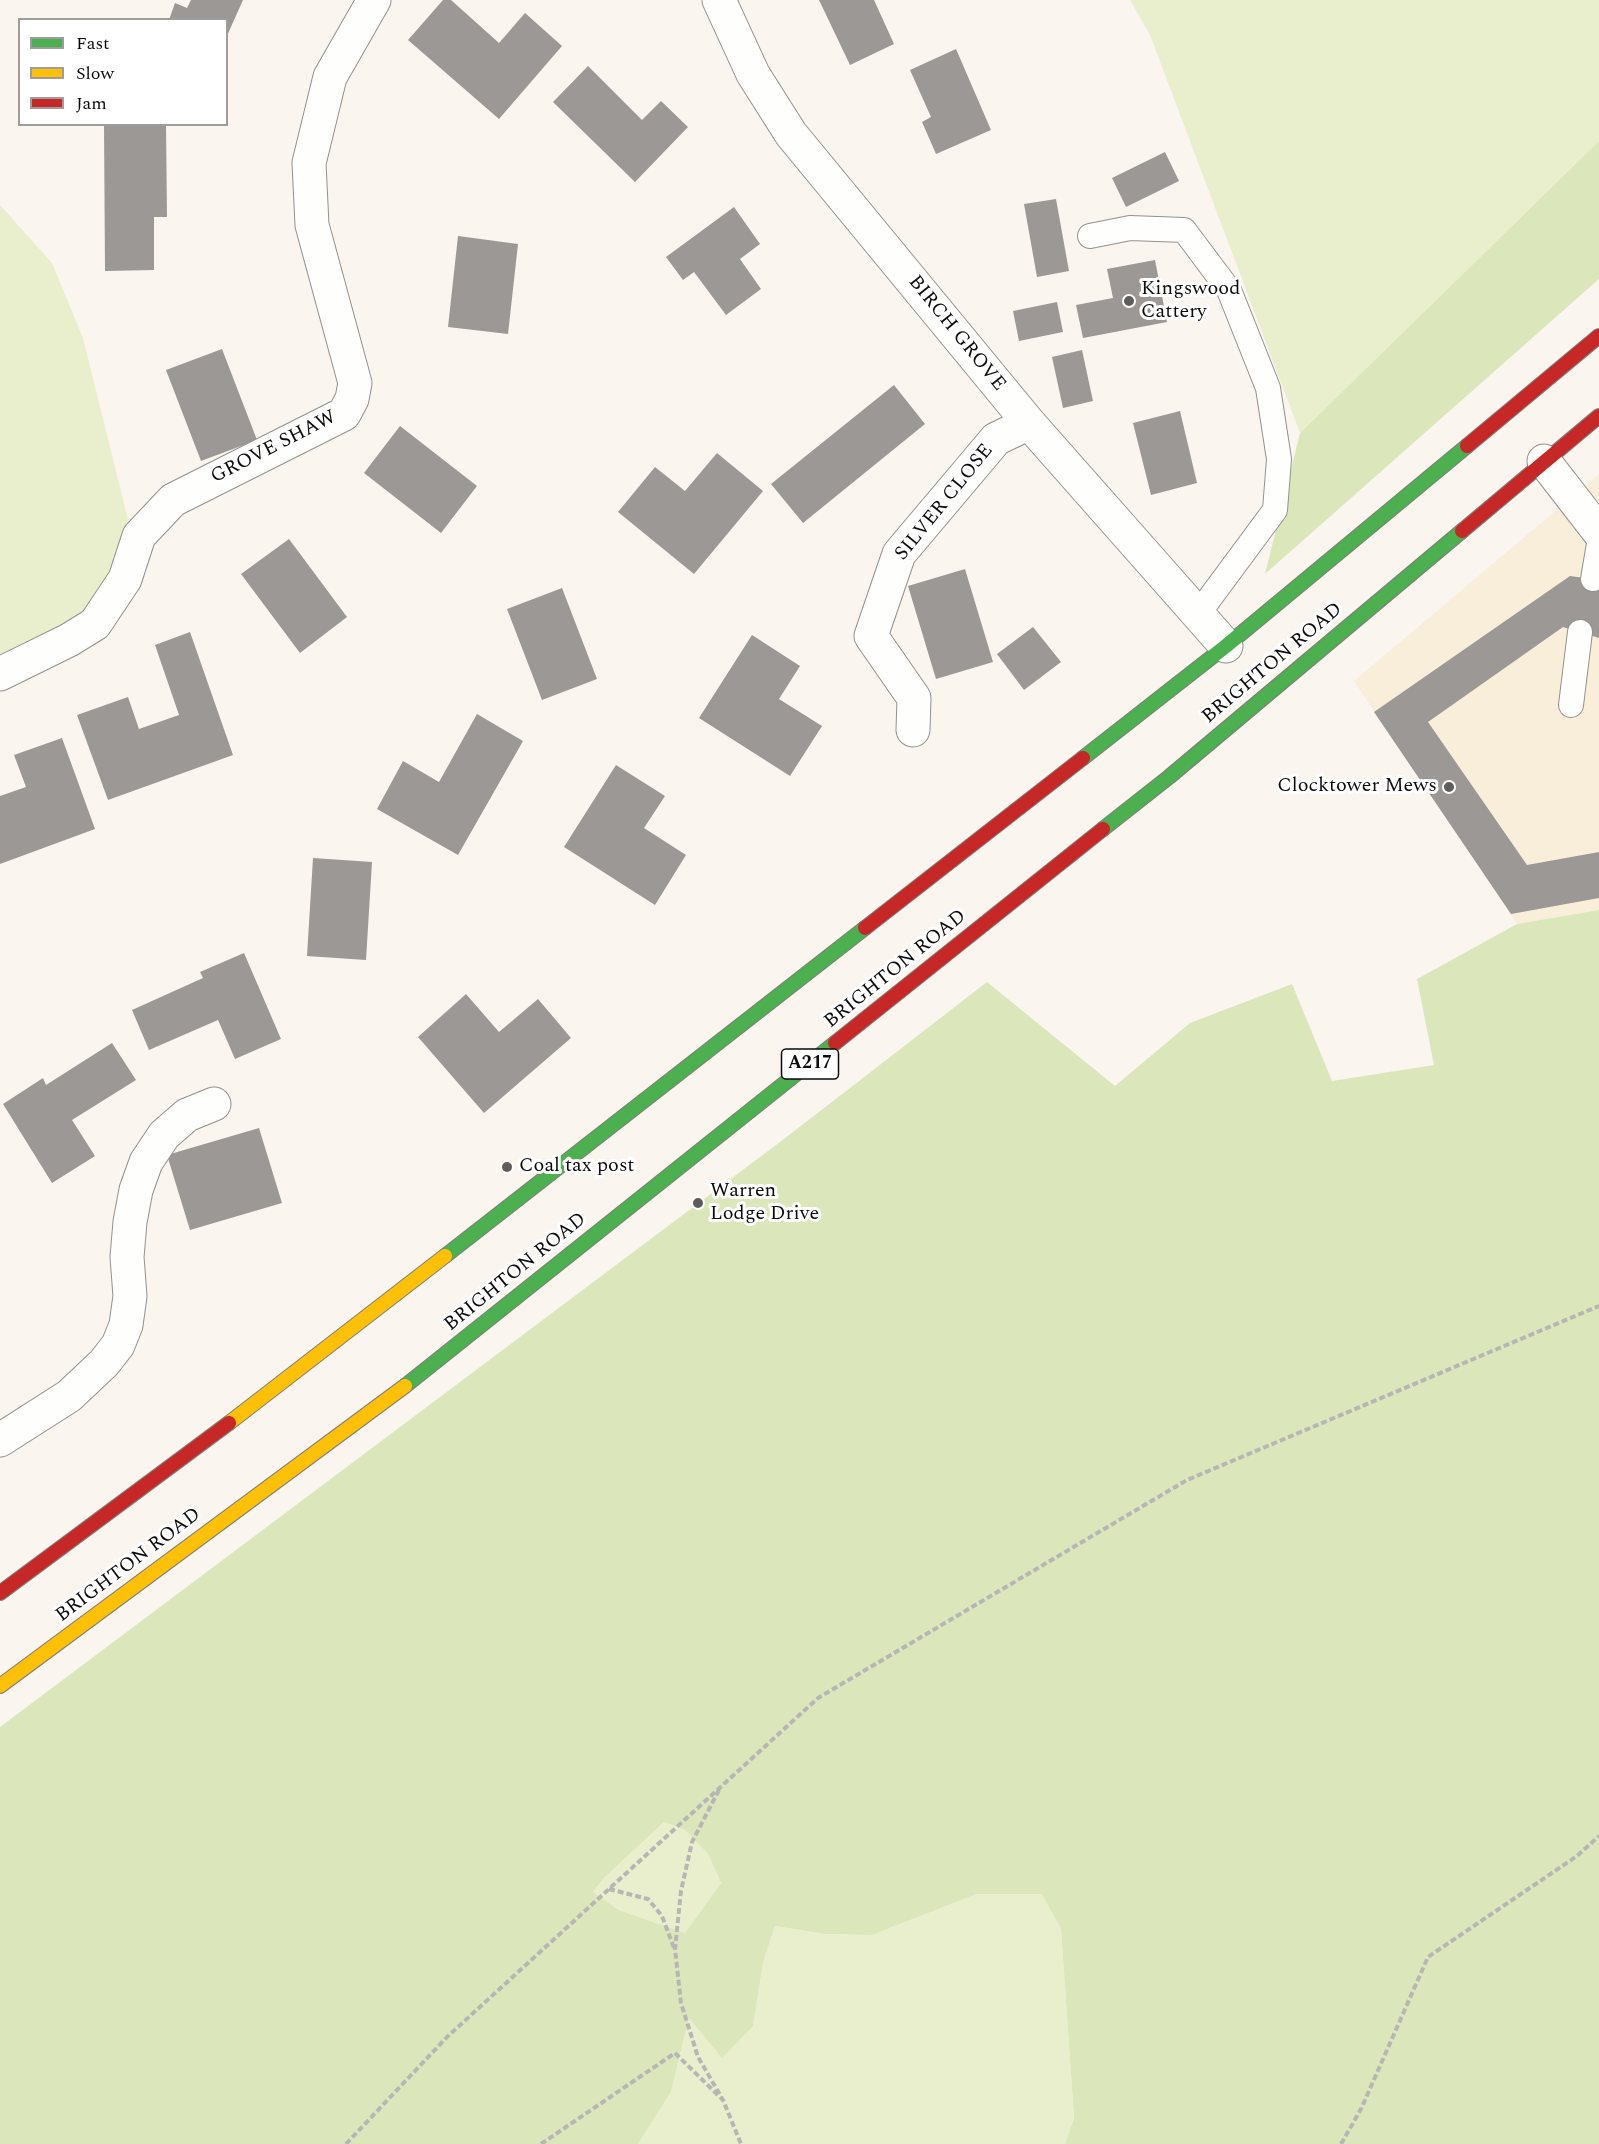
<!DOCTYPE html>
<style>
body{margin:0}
#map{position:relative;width:1599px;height:2144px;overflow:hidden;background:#faf5ef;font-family:Spectral,serif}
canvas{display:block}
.legend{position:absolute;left:18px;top:18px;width:210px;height:108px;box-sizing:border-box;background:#fff;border:2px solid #9d9d9d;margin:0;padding:8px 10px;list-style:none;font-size:18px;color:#0b0b0b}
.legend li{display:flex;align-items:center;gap:12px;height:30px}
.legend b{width:30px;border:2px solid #9d9d9d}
</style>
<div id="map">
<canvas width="1599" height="2144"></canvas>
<ul class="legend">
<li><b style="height:8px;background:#4caf50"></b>Fast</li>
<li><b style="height:8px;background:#ffc107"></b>Slow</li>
<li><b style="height:8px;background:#c62828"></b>Jam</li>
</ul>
</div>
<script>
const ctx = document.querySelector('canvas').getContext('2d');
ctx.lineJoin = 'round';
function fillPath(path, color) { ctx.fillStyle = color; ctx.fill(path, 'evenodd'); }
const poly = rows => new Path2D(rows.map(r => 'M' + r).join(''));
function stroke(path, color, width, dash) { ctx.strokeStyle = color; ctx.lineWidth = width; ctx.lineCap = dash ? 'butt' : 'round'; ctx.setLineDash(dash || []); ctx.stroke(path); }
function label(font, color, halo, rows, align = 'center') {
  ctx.font = font + ' Spectral,serif'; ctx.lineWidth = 6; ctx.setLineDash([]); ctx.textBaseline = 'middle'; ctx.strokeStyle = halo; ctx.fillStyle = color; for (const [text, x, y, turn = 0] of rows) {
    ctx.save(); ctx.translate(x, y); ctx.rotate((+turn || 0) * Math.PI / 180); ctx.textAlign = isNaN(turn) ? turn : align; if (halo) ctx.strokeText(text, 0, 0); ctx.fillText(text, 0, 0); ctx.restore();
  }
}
const farmland = poly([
 [1599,474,1599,910,1517,924,1354,681]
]);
const green = poly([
 [1130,0,1599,0,1599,141,1300,433,1150,35],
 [0,205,52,263,83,338,131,532,95,624,0,674],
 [664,1822,685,1830,708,1854,721,1883,685,1933,619,1910,593,1892,604,1878],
 [977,1894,1043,1894,1061,1929,1074,2118,1065,2144,638,2144,671,2092,689,2018,753,2026,763,1963,775,1926,824,1934,872,1935]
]);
const forest = poly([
 [1599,141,1599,279,1265,574,1300,433],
 [1599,910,1599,2144,1065,2144,1074,2118,1061,1929,1042,1894,977,1894,872,1935,824,1934,775,1926,763,1963,753,2026,722,2058,689,2018,671,2092,638,2144,0,2144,0,1727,784,1139,987,982,1115,1086,1190,1023,1292,984,1332,1081,1434,1065,1417,979,1517,924],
 [664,1822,685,1830,708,1854,721,1883,685,1933,619,1910,593,1892,604,1878]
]);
const building = poly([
 [191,0,243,0,226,38,226,20,169,20,175,3,187,8],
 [443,0,451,0,499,43,525,13,562,46,499,119,408,40],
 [819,0,874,0,894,44,850,65],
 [956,49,991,130,936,154,922,122,931,117,910,70],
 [588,66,642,120,661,101,688,127,635,182,553,102],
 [104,124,166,124,167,217,154,217,154,270,105,271],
 [1165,152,1179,181,1126,207,1112,178],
 [1056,199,1069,271,1037,277,1024,204],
 [734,207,760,244,740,259,761,289,726,315,694,272,683,280,666,257],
 [458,236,518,244,508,334,448,327],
 [1155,260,1167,322,1083,338,1076,305,1113,298,1107,269],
 [1057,302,1063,332,1019,341,1013,311],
 [222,349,257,440,201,461,166,370],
 [1082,350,1093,401,1063,408,1052,357],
 [894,385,925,424,803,523,771,484],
 [1180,411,1197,483,1151,495,1133,423],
 [400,426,477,486,441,533,364,473],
 [717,453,763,491,694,574,618,512,655,467,685,491],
 [289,539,347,617,300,653,241,574],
 [965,569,993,662,936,679,908,586],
 [1570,576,1599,580,1599,638,1563,627,1428,722,1527,865,1599,852,1599,898,1511,914,1374,712],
 [562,588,597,679,542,700,507,609],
 [1033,627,1061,662,1024,690,997,654],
 [190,632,233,755,108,800,77,715,128,697,139,729,179,715,155,645],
 [752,635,800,666,779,699,822,726,790,776,699,718],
 [477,714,523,741,458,855,377,809,403,761,439,782],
 [62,738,95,829,0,864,0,796,26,787,14,755],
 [616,765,665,796,644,828,686,855,655,905,564,847],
 [313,858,372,862,366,960,307,956],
 [244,953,281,1039,235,1059,218,1020,149,1050,132,1010,203,978,200,972],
 [466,994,499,1032,538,999,571,1038,484,1113,418,1037],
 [112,1043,136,1080,72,1120,95,1156,52,1183,3,1104,43,1078,46,1085],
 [259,1128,282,1203,190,1230,167,1155]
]);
const path = poly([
 [719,1790,692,1842,681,1891,675,1949,681,2003,698,2057,723,2100],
 [609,1889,648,1899,662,1916,674,1948],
 [346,2144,447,2037,818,1698,1187,1480,1599,1306],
 [541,2144,675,2053,723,2100,741,2144],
 [1341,2144,1361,2109,1428,1957,1577,1856,1599,1836]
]);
const lane = poly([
 [1090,236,1130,228,1184,230,1229,290,1268,388,1279,459,1275,510,1198,614],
 [1593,579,1599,544],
 [1571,705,1580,632]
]);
const street = poly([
 [719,0,753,74,791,134,1029,423,1226,646],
 [1544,461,1599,532],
 [0,674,69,640,95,624,125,579,139,536,173,500,344,414,352,399,355,383,312,225,309,163,330,77,374,0],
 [913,730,914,698,871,636,899,554,996,439,1029,423],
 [0,1440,69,1396,104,1363,118,1345,126,1325,130,1296,127,1257,130,1222,136,1190,146,1162,164,1135,187,1115,214,1104]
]);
const fast = poly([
 [1083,758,1226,646,1467,446],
 [1103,829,1169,777,1462,531],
 [445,1256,865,928],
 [405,1386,835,1043]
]);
const slow = poly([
 [229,1423,445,1256],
 [0,1686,405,1386]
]);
const jam = poly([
 [1467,446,1599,336],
 [1462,531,1599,416],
 [865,928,1083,758],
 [835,1043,1103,829],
 [0,1593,229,1423]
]);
const markers = [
 [1129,301,6,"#5f5d5b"],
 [1449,787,6,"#5f5d5b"],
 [507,1167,6,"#5f5d5b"],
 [698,1203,6,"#5f5d5b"]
];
const shields = [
 [810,1064,57]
];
const shieldNames = [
 ["A217",810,1064]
];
const poiNames = [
 ["Kingswood",1141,290],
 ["Cattery",1141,313],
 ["Clocktower Mews",1437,787,"right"],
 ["Coal tax post",519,1167],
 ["Warren",710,1192],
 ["Lodge Drive",710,1215]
];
const streetNames = [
 ["BIRCH GROVE",956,334,51],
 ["GROVE SHAW",274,448,-27],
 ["SILVER CLOSE",945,503,-51],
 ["BRIGHTON ROAD",1273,664,-40],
 ["BRIGHTON ROAD",896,970,-39],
 ["BRIGHTON ROAD",516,1273,-39],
 ["BRIGHTON ROAD",129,1566,-37]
];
fillPath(farmland, '#f8eeda');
fillPath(green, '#e9efcd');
fillPath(forest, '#dbe7bb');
fillPath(building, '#9c9895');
stroke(lane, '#93908e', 26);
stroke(street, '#93908e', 35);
stroke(fast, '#807e7b', 16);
stroke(slow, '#807e7b', 16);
stroke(jam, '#807e7b', 16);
stroke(path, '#b7b6b5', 4, [6, 3]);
stroke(lane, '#fefefd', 24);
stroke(street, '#fefefd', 33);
stroke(fast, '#4caf50', 14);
stroke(slow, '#ffc107', 14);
stroke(jam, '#c62828', 14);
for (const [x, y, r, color] of markers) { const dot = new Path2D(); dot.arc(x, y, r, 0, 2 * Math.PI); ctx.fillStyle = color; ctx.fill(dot); stroke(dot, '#fff', 2); }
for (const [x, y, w] of shields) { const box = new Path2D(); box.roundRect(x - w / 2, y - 15, w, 30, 4.5); ctx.fillStyle = '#fff'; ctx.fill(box); stroke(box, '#0b0b0b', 1.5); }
label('bold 18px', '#0b0b0b', null, shieldNames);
label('20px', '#0b0b0b', '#fff', poiNames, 'left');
label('20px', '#0b0b0b', '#fff', streetNames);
</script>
